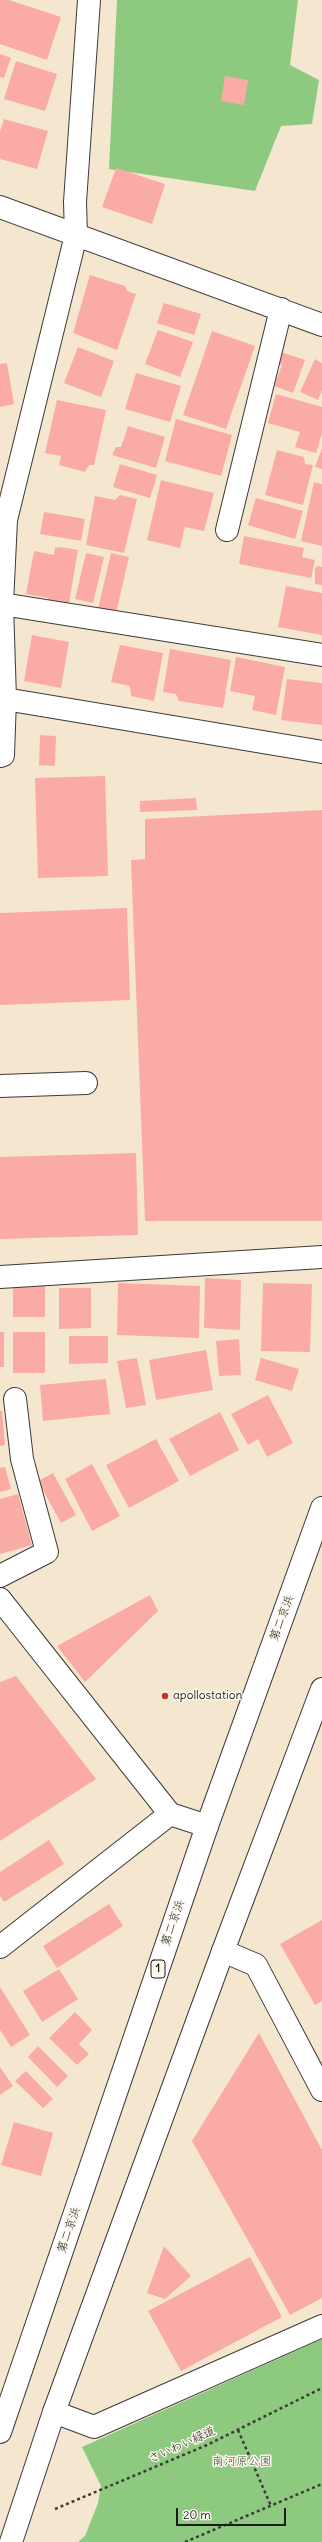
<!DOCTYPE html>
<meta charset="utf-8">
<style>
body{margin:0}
#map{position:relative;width:322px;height:2542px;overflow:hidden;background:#f5e7cf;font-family:Delius,sans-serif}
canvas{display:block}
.scale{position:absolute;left:176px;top:2508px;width:110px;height:18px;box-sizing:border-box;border:2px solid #1c1c1c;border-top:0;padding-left:5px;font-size:12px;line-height:14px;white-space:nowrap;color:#1c1c1c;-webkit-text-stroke:3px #fbf7ec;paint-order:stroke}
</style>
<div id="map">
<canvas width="322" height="2542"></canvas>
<div class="scale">20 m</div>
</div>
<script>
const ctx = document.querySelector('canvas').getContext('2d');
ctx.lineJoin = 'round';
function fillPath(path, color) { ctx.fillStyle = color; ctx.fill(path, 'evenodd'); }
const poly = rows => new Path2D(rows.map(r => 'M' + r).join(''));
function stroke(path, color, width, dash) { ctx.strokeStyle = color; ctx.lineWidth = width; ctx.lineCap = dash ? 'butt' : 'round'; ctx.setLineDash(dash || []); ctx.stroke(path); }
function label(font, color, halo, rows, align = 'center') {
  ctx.font = font + ' Delius,"Klee One",sans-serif'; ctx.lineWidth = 3; ctx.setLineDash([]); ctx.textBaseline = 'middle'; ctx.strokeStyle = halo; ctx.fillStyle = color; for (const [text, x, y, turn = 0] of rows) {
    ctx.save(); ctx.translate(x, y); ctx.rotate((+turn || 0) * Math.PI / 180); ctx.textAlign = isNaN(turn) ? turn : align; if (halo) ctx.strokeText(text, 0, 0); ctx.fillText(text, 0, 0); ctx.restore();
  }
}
const green = poly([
 [117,0,298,0,290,65,319,80,312,124,281,126,255,191,109,169],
 [322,2339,322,2542,78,2542,85,2536,98,2503,101,2486,82,2447]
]);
const building = poly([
 [0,0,9,0,61,17,47,60,0,44],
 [0,54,11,58,4,78,0,77],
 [16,61,57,74,45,111,4,99],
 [225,76,248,80,244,105,221,101],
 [4,119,48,131,37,169,0,159,0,132],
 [116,168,165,184,152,224,102,207],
 [90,275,125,286,127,291,136,294,117,350,73,333],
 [164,303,201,314,194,335,157,323],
 [158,330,193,342,180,377,145,364],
 [212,331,255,346,226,429,183,415],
 [78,347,114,361,101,397,64,383],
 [281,352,305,360,293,393,274,386,282,365,278,364],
 [315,359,322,363,322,391,318,400,300,392],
 [7,363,14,404,0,407,0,364],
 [136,373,181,386,170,422,125,409],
 [276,394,322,407,322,433,316,453,295,447,300,432,268,423],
 [57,400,106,410,94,465,89,465,85,472,59,465,61,456,45,453],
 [176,419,232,435,221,476,165,461],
 [128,426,165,437,156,468,112,455,116,447,121,447],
 [322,448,322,469,315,467],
 [277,450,304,457,305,464,313,465,303,505,265,495],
 [120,464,157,475,150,498,113,487],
 [161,480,214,493,204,531,185,527,180,548,147,540],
 [314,482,322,484,322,546,301,541],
 [120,495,137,499,124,553,86,545,95,496,115,500],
 [256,498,303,511,295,539,248,525],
 [44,512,85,519,81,541,40,534],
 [244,536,304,548,302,557,315,560,311,578,239,564],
 [61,547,78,550,68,609,50,606,48,598,26,594,34,551,54,555,55,548],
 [86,553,104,557,93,603,75,599],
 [111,553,129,557,116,613,98,609],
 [318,566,322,567,322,585,315,584,315,568],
 [286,586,322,593,322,635,278,627],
 [32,635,69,642,61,688,24,681],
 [120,645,163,653,154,701,131,696,130,686,111,682],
 [170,649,231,660,223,708,179,701,176,694,163,692],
 [236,657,285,667,276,715,252,710,255,696,230,691],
 [287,679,322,683,322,725,281,720],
 [40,735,56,736,55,766,39,765],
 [105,776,108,876,38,878,35,778],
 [196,798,197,810,140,812,140,801],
 [322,810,322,1221,145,1221,131,860,145,859,145,819],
 [127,908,130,1000,0,1005,0,913],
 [136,1153,138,1235,0,1239,0,1157],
 [205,1278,241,1280,240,1330,204,1328],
 [13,1282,45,1282,45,1317,13,1317],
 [118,1283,200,1286,199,1338,117,1335],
 [263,1283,312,1284,310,1352,261,1351],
 [59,1288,91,1288,91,1328,59,1329],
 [0,1332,4,1332,4,1367,0,1367],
 [13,1332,45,1332,45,1373,13,1373],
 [69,1336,108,1336,108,1363,69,1364],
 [239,1339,241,1375,219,1376,216,1341],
 [206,1350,213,1390,156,1400,149,1360],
 [137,1358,146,1405,126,1408,117,1361],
 [261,1358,299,1369,292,1391,255,1380],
 [106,1379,110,1414,43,1421,40,1385],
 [268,1395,293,1443,267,1457,258,1439,248,1445,231,1414],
 [0,1411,2,1411,5,1445,0,1446],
 [220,1412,239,1450,190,1476,169,1439],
 [156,1439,179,1481,129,1508,106,1465],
 [92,1464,120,1516,92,1531,65,1479],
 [5,1467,11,1489,0,1492,0,1468],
 [53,1473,76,1515,61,1523,38,1481],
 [18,1494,32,1545,0,1554,0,1499],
 [150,1595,158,1611,85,1682,57,1646],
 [16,1676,96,1779,0,1841,0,1682],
 [49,1840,64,1864,4,1902,0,1896,0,1872],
 [109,1904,123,1926,57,1968,43,1946],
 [322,1920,322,2001,315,2005,280,1944],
 [59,1969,78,1999,42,2022,23,1991],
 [0,1987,30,2035,11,2047,0,2030],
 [75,2012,92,2030,79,2044,89,2054,77,2065,49,2038],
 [259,2033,322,2150,322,2298,290,2315,192,2141],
 [38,2046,68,2076,57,2087,28,2057],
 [0,2067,13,2086,0,2095],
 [26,2071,53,2099,43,2108,15,2081],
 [14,2122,53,2133,41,2176,1,2165],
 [164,2246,191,2276,165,2299,147,2293],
 [250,2257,282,2317,181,2371,148,2311]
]);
const path = poly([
 [238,2430,271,2506],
 [55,2509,207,2445,322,2388],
 [185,2542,322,2484]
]);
const minor = poly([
 [0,207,322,325],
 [227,530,281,309],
 [2,604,322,655],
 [5,699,322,752],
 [0,756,3,755,5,699,2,604,6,520,76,235,75,202,89,0],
 [0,1086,86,1083],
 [0,1277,322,1257],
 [0,1576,47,1552,22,1459,15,1399],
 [0,1599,170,1814],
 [0,1947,170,1814,207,1826],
 [223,1951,256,1965,322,2090],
 [54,2412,94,2427,322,2326]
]);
const highway = poly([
 [0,2432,207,1826,322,1508],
 [11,2542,54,2412,223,1951,322,1689]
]);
const markers = [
 [165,1696,4,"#c8321e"]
];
const shields = [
 [158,1969,14]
];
const shieldNames = [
 ["1",158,1969]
];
const streetNames = [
 ["第二京浜",282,1618,-70],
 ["第二京浜",173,1923,-71],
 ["第二京浜",69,2230,-71],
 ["さいわい緑道",182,2445,-24]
];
const poiNames = [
 ["apollostation",173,1696]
];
const parkNames = [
 ["南河原公園",242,2462]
];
fillPath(green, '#8dca80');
fillPath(building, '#fbaba5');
stroke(minor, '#3d3a37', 24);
stroke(highway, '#3d3a37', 24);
stroke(path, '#3d3a37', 2.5, [3, 3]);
stroke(minor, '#fff', 22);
stroke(highway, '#fff', 22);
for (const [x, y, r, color] of markers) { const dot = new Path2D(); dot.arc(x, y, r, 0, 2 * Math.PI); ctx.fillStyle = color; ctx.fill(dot); stroke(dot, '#fbf7ec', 1.5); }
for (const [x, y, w] of shields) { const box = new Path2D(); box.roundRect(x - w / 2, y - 9, w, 18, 3); ctx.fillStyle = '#fbf7ec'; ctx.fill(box); stroke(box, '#1c1c1c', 1); }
label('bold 11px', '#1c1c1c', null, shieldNames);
label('12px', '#1c1c1c', '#fbf7ec', streetNames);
label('12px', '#1c1c1c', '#fbf7ec', poiNames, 'left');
label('12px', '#44593f', '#fbf7ec', parkNames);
</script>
